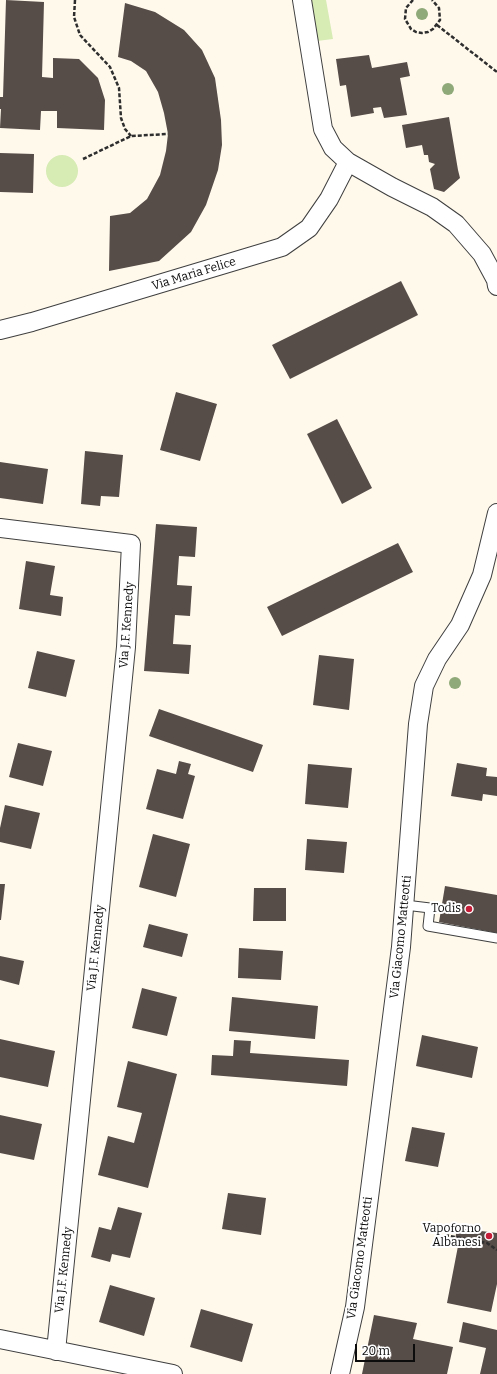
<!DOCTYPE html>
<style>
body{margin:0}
#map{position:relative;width:497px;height:1374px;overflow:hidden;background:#fff9ec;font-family:Bitter,serif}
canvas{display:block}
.scale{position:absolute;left:355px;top:1344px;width:60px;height:18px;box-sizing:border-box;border:2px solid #0c0c0c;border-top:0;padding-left:5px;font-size:12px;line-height:14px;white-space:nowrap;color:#0c0c0c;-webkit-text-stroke:3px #fff;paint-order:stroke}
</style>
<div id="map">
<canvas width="497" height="1374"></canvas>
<div class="scale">20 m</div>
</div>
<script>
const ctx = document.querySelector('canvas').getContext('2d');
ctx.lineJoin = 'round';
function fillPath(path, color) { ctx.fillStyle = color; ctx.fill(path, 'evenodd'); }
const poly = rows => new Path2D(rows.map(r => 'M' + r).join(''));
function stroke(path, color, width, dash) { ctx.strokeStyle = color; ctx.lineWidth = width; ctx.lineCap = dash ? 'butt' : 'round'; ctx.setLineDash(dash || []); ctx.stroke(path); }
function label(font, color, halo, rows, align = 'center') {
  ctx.font = font + ' Bitter,serif'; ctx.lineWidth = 4; ctx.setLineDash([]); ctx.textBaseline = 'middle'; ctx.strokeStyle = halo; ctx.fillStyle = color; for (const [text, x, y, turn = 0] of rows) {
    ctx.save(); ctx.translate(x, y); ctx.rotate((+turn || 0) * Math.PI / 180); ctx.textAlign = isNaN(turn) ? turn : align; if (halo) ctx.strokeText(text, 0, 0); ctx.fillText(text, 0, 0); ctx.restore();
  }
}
const green = poly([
 [311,0,326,0,333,39,317,41],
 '46 171a16 16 0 1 1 32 0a16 16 0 1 1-32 0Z'
]);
const building = poly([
 [6,0,44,2,42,77,53,78,53,58,79,59,98,78,105,100,104,130,57,128,57,111,41,111,40,130,0,128,1,109,0,109,0,97,3,97],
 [125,3,155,12,184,30,202,50,215,78,221,120,222,145,218,170,206,205,191,232,159,261,109,271,110,216,130,213,147,199,160,175,166,151,168,134,164,113,158,92,146,71,131,61,118,57],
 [369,55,372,68,407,62,410,76,400,78,407,115,384,118,381,107,373,108,374,113,351,117,346,85,340,86,336,59],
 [449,117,458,170,460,178,444,192,434,189,430,169,435,164,429,162,428,155,424,155,422,145,406,148,402,125],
 [0,153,34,154,33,193,0,192],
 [401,281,418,315,290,379,272,345],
 [176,392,217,404,200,461,160,450],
 [337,419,372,488,342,504,307,434],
 [85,451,123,455,119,497,101,496,100,506,81,504],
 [0,462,48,469,43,504,0,498],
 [156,524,197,527,195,557,179,556,177,585,192,586,190,616,175,615,173,644,191,645,189,674,144,671],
 [398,543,413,572,282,636,267,607],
 [26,561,55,566,50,595,63,597,61,616,19,609],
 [37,651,75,660,66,697,28,688],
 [319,655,354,659,349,710,313,705],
 [159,709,263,745,253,772,149,736],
 [18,743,52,751,43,786,9,777],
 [179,761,191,764,188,774,195,776,183,819,146,809,157,769,176,774],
 [457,763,487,768,486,776,497,777,497,796,483,794,482,801,451,796],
 [308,764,352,768,348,808,305,804],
 [5,805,40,813,31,849,0,842,0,828],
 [153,834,190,844,176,897,139,887],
 [307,839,347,842,344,873,305,870],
 [0,884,5,884,1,920,0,920],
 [445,886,497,895,497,933,439,922],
 [254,888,286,888,286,921,253,921],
 [149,924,188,934,182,957,143,947],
 [239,948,283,951,281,980,238,978],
 [0,956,24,961,19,985,0,980],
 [142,988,177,997,167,1036,132,1028],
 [232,997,318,1006,315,1039,229,1031],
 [422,1035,478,1047,472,1078,416,1066],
 [0,1039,55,1051,48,1087,0,1077],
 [234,1040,251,1041,250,1053,349,1060,347,1086,211,1075,212,1055,233,1056],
 [128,1061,177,1074,148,1188,98,1175,108,1136,134,1143,142,1113,117,1107],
 [0,1115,42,1124,34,1160,0,1153],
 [412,1127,445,1133,438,1167,405,1161],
 [228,1193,266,1198,261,1235,222,1229],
 [118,1207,142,1213,130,1258,112,1254,110,1262,91,1257,99,1227,111,1230],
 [457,1228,497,1233,497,1284,491,1312,447,1303,459,1241,455,1240],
 [110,1285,155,1298,144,1336,99,1322],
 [201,1309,253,1324,242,1362,190,1347],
 [374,1315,417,1323,413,1339,453,1347,447,1374,362,1374],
 [463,1322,497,1330,497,1374,480,1374,486,1348,459,1342]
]);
const path = poly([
 [75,0,74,17,80,35,110,67,119,88,121,118,125,129,131,136],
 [413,0,406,8,405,19,411,29,416,32,422,33,428,32,433,29,440,20,439,8,432,0],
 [437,25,497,72],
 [83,159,131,136,168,134],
 [445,1235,487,1243,497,1250]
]);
const service = poly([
 [405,905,430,908,428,926,497,938]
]);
const minor = poly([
 [302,0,323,129,333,148,348,162,392,187,432,207,456,224,482,254,496,280,497,286],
 [0,330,32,322,282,247,309,228,329,199,348,162],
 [0,528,131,544,126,647,56,1351],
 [0,1339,173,1374],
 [340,1374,355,1307,401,947,418,724,424,686,437,659,460,625,482,575,497,513]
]);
const trees = [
 [422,14],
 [448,89],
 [455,683]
];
const markers = [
 [469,909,4,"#c41d38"],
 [489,1236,4,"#c41d38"]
];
const streetNames = [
 ["Via Maria Felice",194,274,-17],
 ["Via J.F. Kennedy",127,625,-86],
 ["Via Giacomo Matteotti",401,937,-84],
 ["Via J.F. Kennedy",96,948,-84],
 ["Via Giacomo Matteotti",360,1258,-82],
 ["Via J.F. Kennedy",64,1270,-84]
];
const poiNames = [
 ["Todis",461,909],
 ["Vapoforno",481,1229],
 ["Albanesi",481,1243]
];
fillPath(green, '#d7ebb4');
fillPath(building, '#564c48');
stroke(service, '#3f3f3f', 11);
stroke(minor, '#3f3f3f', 20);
stroke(path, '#2e2e2e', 2.5, [4, 2]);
stroke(service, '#fff', 9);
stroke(minor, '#fff', 18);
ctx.fillStyle = '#8fa978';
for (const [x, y] of trees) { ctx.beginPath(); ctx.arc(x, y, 6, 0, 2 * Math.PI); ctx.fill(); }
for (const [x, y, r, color] of markers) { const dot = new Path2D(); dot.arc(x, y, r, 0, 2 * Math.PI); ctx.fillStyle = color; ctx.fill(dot); stroke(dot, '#fff', 1.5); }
label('12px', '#0c0c0c', '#fff', streetNames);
label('12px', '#0c0c0c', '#fff', poiNames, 'right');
</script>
